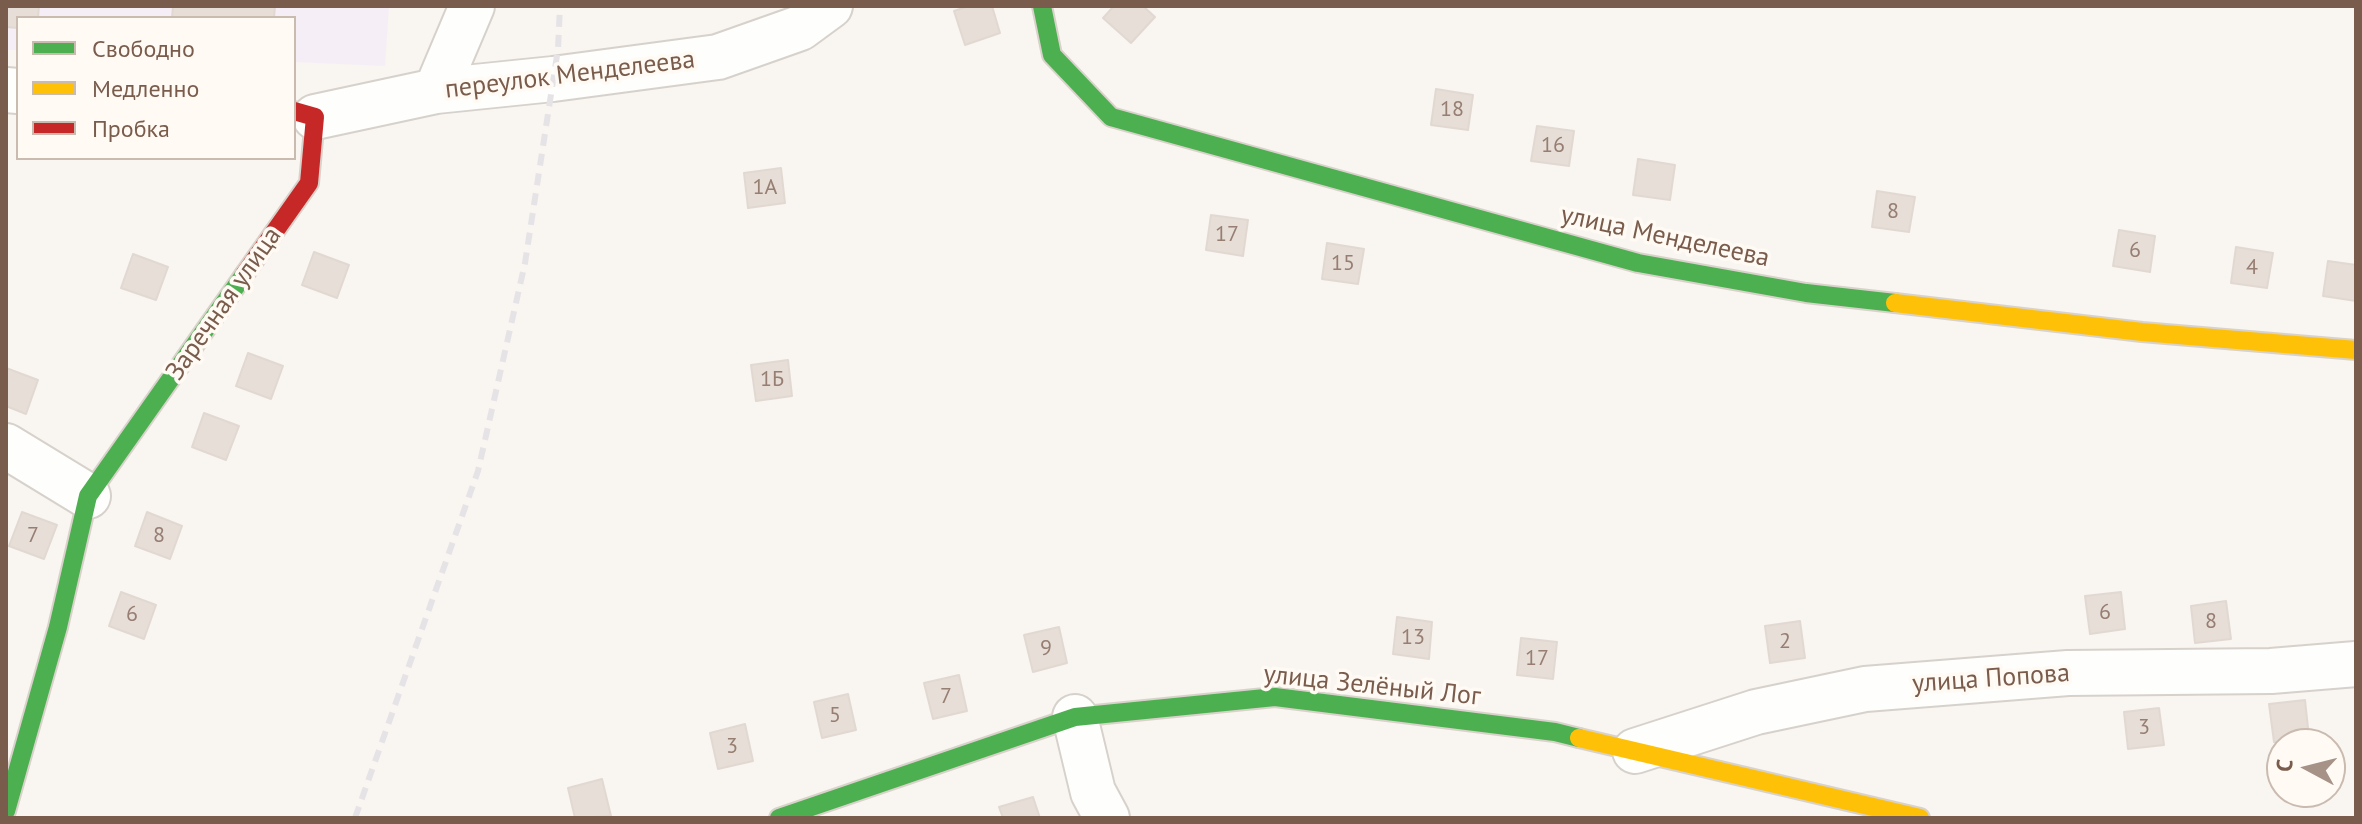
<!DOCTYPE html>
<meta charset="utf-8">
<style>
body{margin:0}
#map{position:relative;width:2362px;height:824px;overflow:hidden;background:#f9f5f0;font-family:"PT Sans",sans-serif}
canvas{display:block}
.frame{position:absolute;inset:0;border:8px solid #7a5c4d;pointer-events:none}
.legend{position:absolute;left:16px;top:16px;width:280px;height:144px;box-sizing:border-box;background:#fffaf3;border:2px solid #cabbb1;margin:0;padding:10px 14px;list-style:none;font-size:24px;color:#7a5c4d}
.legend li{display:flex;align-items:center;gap:16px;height:40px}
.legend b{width:40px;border:2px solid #cabbb1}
.north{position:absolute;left:2266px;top:728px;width:80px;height:80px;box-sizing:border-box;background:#fffaf3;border:2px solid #cabbb1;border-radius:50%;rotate:277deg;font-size:22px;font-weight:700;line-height:32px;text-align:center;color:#7a5c4d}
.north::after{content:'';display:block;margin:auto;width:28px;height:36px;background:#a69286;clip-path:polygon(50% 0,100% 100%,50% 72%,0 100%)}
</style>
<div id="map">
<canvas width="2362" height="824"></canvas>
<div class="frame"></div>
<ul class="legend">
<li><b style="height:10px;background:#4caf50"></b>Свободно</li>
<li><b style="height:10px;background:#ffc107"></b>Медленно</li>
<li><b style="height:10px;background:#c62828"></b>Пробка</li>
</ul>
<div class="north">С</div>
</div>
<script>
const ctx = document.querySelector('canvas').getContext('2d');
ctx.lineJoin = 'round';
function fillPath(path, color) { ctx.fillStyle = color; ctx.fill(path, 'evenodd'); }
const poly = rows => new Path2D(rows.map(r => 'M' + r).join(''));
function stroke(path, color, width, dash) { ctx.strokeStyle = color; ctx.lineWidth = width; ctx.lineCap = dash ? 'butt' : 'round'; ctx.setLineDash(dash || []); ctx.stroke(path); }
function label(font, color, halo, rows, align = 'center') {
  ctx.font = font + ' "PT Sans",sans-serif'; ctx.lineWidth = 7; ctx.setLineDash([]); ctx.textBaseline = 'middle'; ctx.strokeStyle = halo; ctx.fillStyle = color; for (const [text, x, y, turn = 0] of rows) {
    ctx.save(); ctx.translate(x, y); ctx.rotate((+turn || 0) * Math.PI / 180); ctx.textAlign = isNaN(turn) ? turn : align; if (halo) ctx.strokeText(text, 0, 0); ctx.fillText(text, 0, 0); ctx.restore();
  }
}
const education = poly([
 [6,6,389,6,385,66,294,62,294,18,18,18,18,50,6,50]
]);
const building = poly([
 [6,6,39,6,38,18,18,18,18,28,6,27,6,6],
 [173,6,275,6,274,18,172,18,173,6],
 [969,6,992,6,1000,33,965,45,954,11,969,6],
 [1114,6,1143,6,1155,17,1131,43,1103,18,1114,6],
 [1436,89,1473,95,1468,130,1431,125,1436,89],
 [1537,126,1574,131,1569,166,1531,161,1537,126],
 [1638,159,1675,165,1670,200,1633,195,1638,159],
 [781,168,785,203,748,208,744,173,781,168],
 [1877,191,1915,197,1909,232,1872,227,1877,191],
 [1211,215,1248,220,1243,256,1206,250,1211,215],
 [2119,230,2155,236,2150,272,2113,266,2119,230],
 [1327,243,1364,249,1358,284,1322,279,1327,243],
 [2236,247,2273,253,2267,288,2231,283,2236,247],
 [314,252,349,265,337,298,302,285,314,252],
 [133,254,168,267,156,300,121,288,133,254],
 [2328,261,2356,265,2356,301,2323,296,2328,261],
 [248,353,283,366,271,399,236,386,248,353],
 [788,360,792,396,756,401,751,365,788,360],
 [6,368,38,380,26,414,6,406,6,368],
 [204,413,239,426,226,460,192,447,204,413],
 [22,512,57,525,44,559,9,546,22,512],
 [147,512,182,526,170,559,135,546,147,512],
 [121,592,156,605,144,639,109,626,121,592],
 [2121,592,2125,629,2090,634,2085,596,2121,592],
 [2226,601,2231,639,2195,643,2191,606,2226,601],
 [1397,617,1432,622,1429,659,1393,654,1397,617],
 [1800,621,1805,658,1770,663,1765,626,1800,621],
 [1059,627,1067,663,1033,672,1024,635,1059,627],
 [1521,638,1557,642,1553,679,1517,675,1521,638],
 [959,675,967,711,933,719,924,683,959,675],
 [848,694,856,730,822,738,814,702,848,694],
 [2305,700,2309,737,2274,742,2269,704,2305,700],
 [2159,708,2164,745,2128,749,2124,712,2159,708],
 [745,724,753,761,718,769,710,733,745,724],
 [602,779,611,816,575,818,568,788,602,779],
 [1033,797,1040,818,1003,818,999,807,1033,797]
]);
const street = poly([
 [6,90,18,91],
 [436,91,472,6],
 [315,117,436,91,553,79,718,57,800,28,830,6],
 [6,446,88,496],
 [1075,717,1093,792,1107,818],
 [1635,751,1756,712,1865,689,2068,673,2271,671,2356,664]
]);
const fast = poly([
 [1042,6,1052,55,1111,117,1638,263,1806,293,1895,303],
 [6,811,58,627,88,496,244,275],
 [779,818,1075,717,1275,697,1555,732,1579,738]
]);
const slow = poly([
 [1895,303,2142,332,2356,350],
 [1579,738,1920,818]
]);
const jam = poly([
 [244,275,309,183,315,117,294,111]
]);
const rail = poly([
 [355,818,478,471,525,263,558,49,560,6]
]);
const numberNames = [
 ["18",1452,110],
 ["16",1553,146],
 ["1А",765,188],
 ["8",1893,212],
 ["17",1227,235],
 ["6",2135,251],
 ["15",1343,264],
 ["4",2252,268],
 ["1Б",772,380],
 ["7",33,536],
 ["8",159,536],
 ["6",2105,613],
 ["6",132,615],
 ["8",2211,622],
 ["13",1413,638],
 ["2",1785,642],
 ["9",1046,649],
 ["17",1537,659],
 ["7",946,697],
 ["5",835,716],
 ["3",2144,728],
 ["3",732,747]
];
const streetNames = [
 ["переулок Менделеева",570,75,-7],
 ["улица Менделеева",1665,237,12],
 ["Заречная улица",224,304,-55],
 ["улица Попова",1991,679,-4],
 ["улица Зелёный Лог",1372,686,6]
];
fillPath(education, '#f6eef6');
fillPath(building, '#e6ded7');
stroke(building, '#e2d8d2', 2);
stroke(street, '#d7d1cb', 48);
stroke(fast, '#d9d2cb', 22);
stroke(slow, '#d9d2cb', 22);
stroke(jam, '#d9d2cb', 22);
stroke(street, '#fefefd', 44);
stroke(fast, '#4caf50', 18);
stroke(slow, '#ffc107', 18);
stroke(jam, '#c62828', 18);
stroke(rail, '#e6e3e7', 6, [12, 8]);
label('22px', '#977e72', null, numberNames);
label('26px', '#7a5c4d', '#fffaf3', streetNames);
</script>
